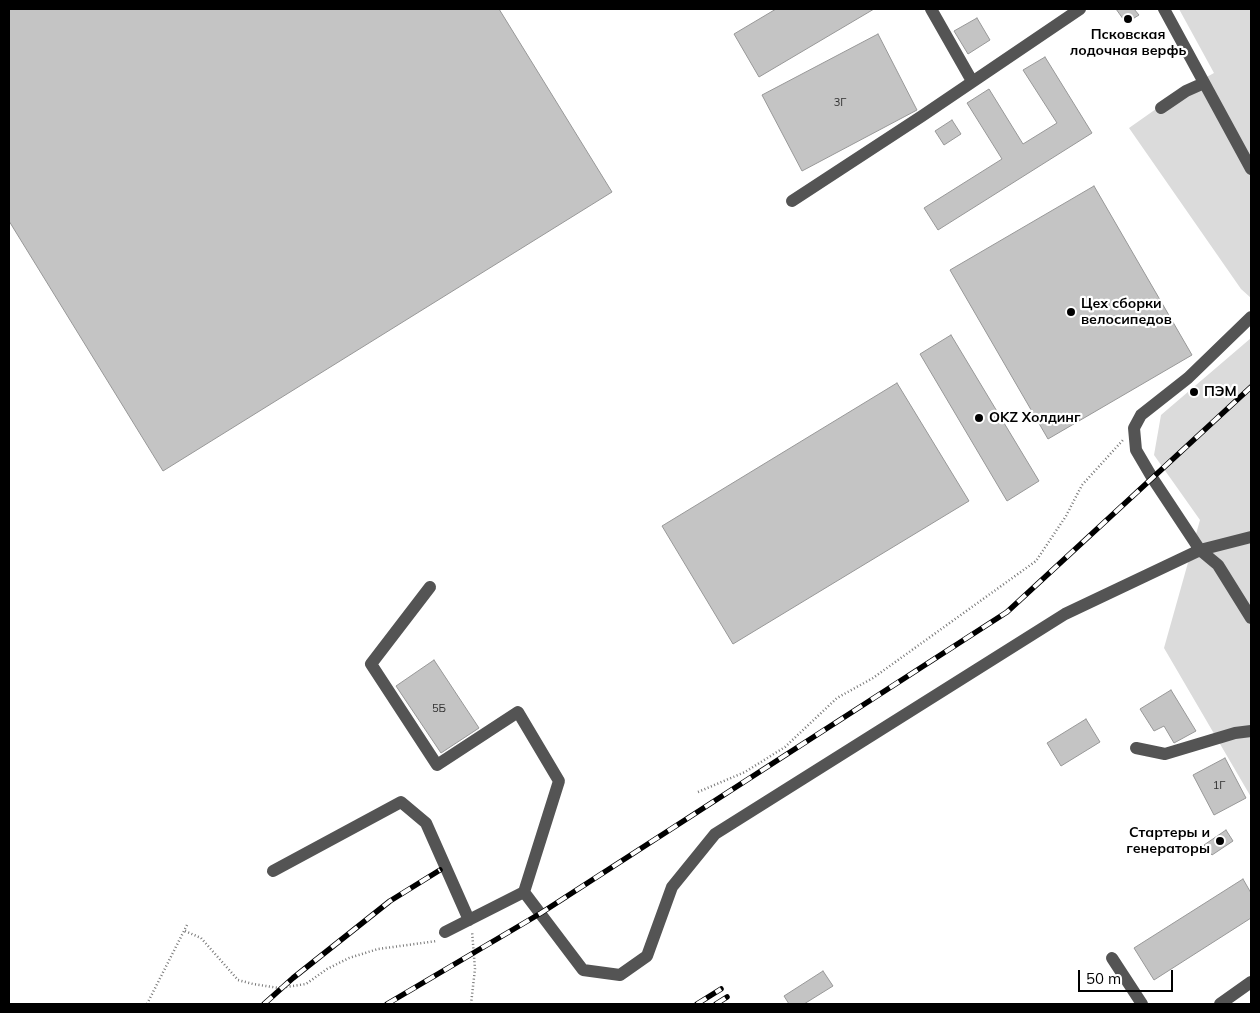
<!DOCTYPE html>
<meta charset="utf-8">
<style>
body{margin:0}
#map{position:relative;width:1260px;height:1013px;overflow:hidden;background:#fff;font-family:Mulish,sans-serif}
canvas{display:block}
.frame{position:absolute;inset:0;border:10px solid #000;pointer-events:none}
.scale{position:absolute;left:1078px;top:970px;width:95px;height:22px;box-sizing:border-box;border:2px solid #000;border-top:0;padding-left:6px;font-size:15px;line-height:18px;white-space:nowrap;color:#000;-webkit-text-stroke:4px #fff;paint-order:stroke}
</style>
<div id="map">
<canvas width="1260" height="1013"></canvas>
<div class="frame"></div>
<div class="scale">50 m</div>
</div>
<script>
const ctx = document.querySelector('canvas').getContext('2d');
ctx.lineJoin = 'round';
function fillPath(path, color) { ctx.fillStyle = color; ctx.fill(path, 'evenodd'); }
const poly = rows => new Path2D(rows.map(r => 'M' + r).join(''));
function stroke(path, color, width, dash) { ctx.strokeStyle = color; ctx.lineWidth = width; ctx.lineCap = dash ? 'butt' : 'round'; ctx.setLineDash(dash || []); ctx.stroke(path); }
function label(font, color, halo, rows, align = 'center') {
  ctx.font = font + ' Mulish,sans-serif'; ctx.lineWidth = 4.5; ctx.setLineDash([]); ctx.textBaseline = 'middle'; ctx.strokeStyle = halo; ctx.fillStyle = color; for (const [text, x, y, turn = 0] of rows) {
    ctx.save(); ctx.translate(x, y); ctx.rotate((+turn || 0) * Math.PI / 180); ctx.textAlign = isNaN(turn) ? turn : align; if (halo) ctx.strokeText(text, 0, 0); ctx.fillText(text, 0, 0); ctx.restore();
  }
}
const green = poly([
 [1179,9,1251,9,1251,298,1241,289,1129,128,1183,90,1214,73],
 [1251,338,1251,797,1164,648,1200,520,1154,455,1161,415]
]);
const building = poly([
 [9,9,499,9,612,192,163,471,9,221,9,9],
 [776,9,874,9,759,77,734,34,776,9],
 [1116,9,1134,9,1139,15,1126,23,1116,9],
 [977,18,990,40,968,54,954,31,977,18],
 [878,34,917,110,802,171,762,95,878,34],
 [1045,57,1092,133,938,230,924,208,1002,159,967,103,989,89,1023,144,1057,123,1023,70,1045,57],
 [952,120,961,134,944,145,935,131,952,120],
 [1094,186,1192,355,1048,439,950,270,1094,186],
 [951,335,1039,481,1007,501,920,354,951,335],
 [897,383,969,501,733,644,662,526,897,383],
 [434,660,479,728,441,753,396,686,434,660],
 [1171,690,1196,731,1174,743,1164,726,1154,731,1140,709,1171,690],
 [1086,719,1100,742,1061,766,1047,743,1086,719],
 [1225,758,1246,798,1214,815,1193,775,1225,758],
 [1226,830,1233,841,1212,855,1204,845,1226,830],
 [1243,879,1251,893,1251,918,1154,980,1134,948,1243,879],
 [823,971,833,986,804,1004,789,1004,784,996,823,971]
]);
const path = poly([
 [698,792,745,772,785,747,837,698,873,678,1036,561,1066,516,1082,485,1123,440],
 [185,931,201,938,238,980,253,984,279,988,306,984,327,969,349,958,378,949,437,941],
 [147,1004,187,925],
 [471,1004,475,969,472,931]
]);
const minor = poly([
 [931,9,972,81],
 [1164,9,1251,169],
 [1161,108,1186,91,1204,83],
 [792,201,922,116,1080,9],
 [1251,317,1188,378,1141,415,1134,428,1136,450,1153,479,1200,550,1218,565,1251,618],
 [430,587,371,664,437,765,518,712,559,781,524,892],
 [1136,748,1165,754,1235,733,1251,731],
 [273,871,401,802,426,823,469,920],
 [445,932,524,892,583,970,620,975,647,956,672,887,715,834,1065,614,1200,550,1251,537],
 [1112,958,1142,1004],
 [1220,1004,1251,982]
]);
const rail = poly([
 [264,1004,293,978,390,901,440,870],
 [387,1004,541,913,1007,612,1251,387],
 [697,1004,721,989],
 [716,1004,727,997]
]);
const markers = [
 [1128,19,5,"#000"],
 [1071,312,5,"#000"],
 [1194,392,5,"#000"],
 [979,418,5,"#000"],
 [1220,841,5,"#000"]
];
const numberNames = [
 ["3Г",840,103],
 ["5Б",439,709],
 ["1Г",1219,786]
];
const poiNames = [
 ["Псковская",1128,35,"center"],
 ["лодочная верфь",1128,51,"center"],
 ["Цех сборки",1081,304],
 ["велосипедов",1081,320],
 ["ПЭМ",1204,392],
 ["OKZ Холдинг",989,418],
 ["Стартеры и",1210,833,"right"],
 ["генераторы",1210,849,"right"]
];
fillPath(green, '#dbdbdb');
fillPath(building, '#c4c4c4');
stroke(building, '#989898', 1);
stroke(path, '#767676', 2.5, [1, 2.5]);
stroke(minor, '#545454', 12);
stroke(rail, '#000', 5.5);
stroke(rail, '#fff', 4, [11]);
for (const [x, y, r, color] of markers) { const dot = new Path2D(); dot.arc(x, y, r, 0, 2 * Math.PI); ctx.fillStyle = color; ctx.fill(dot); stroke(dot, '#fff', 2); }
label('11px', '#313131', null, numberNames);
label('bold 14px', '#000', '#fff', poiNames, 'left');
</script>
